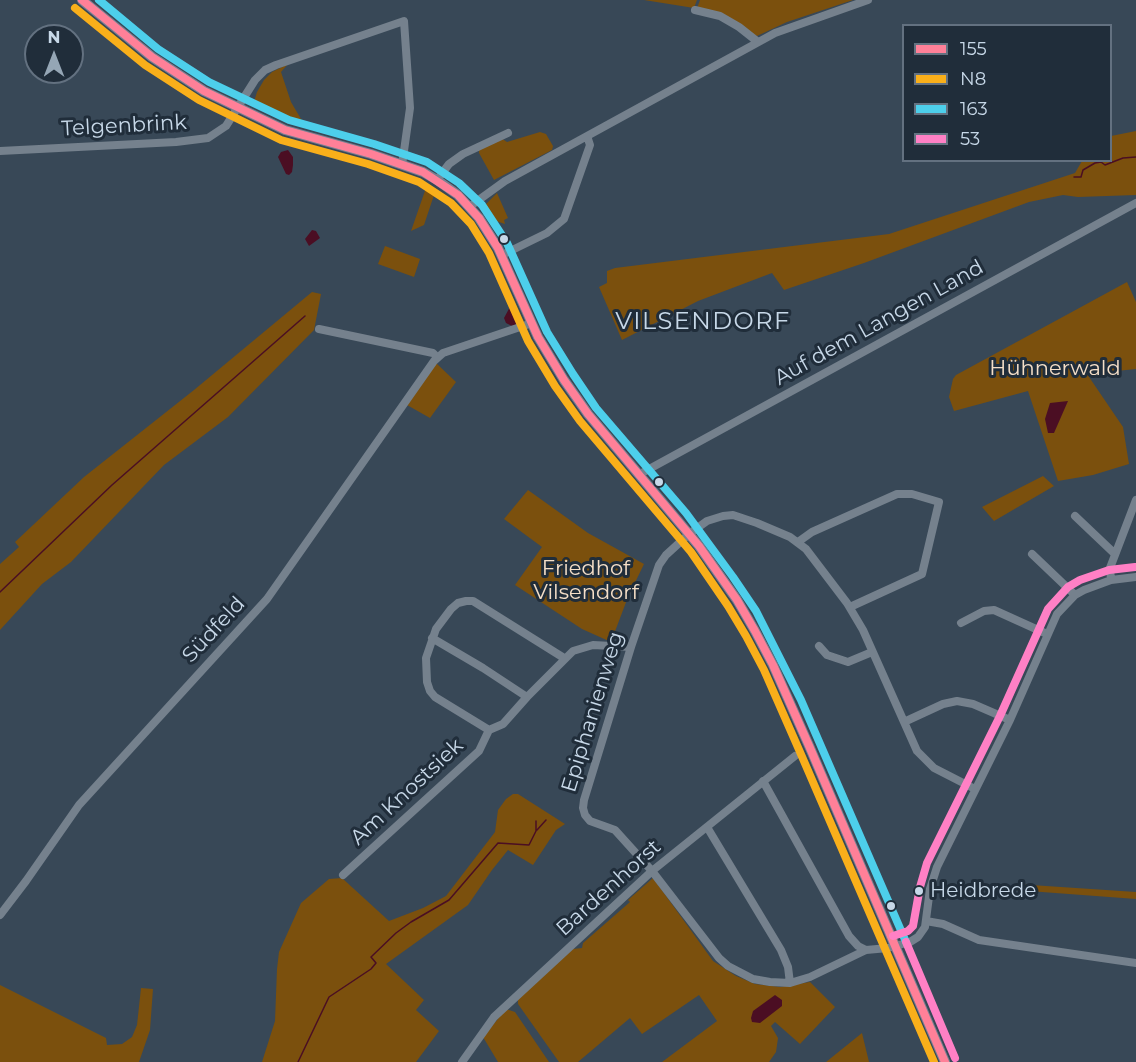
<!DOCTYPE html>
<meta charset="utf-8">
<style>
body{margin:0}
#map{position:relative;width:1136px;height:1062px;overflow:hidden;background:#384857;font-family:Montserrat,sans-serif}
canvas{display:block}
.legend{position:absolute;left:902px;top:24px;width:210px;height:138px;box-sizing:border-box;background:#202d3a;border:2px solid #637180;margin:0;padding:8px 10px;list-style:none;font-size:18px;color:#c7d8e8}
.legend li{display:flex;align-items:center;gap:12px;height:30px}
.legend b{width:30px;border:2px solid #637180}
.north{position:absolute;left:24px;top:24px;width:60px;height:60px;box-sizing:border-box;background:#202d3a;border:2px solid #637180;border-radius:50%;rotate:0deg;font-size:16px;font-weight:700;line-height:24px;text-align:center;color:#c7d8e8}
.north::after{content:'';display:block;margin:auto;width:21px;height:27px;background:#95a6b5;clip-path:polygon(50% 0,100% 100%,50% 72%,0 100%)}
</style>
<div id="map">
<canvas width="1136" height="1062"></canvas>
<ul class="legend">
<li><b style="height:8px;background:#ff8098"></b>155</li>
<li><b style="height:8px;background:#f9af1a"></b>N8</li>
<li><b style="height:8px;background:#4dcfeb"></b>163</li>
<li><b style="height:8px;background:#ff80c5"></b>53</li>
</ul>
<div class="north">N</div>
</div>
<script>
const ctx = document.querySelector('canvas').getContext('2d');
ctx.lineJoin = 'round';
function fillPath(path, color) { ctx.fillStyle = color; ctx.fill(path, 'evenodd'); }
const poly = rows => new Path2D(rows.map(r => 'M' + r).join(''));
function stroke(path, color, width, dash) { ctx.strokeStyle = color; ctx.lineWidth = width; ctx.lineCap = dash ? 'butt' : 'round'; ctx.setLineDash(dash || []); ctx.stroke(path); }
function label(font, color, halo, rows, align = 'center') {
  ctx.font = font + ' Montserrat,sans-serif'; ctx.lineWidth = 6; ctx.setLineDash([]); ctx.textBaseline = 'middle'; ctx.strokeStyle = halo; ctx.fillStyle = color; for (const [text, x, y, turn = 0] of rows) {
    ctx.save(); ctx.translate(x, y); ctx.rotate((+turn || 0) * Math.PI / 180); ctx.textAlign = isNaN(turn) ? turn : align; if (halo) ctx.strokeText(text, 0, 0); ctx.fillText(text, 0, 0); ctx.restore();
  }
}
const green = poly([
 [644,0,697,0,694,8],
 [700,0,853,0,787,22,757,36,697,8],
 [288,64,281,72,291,102,301,119,308,126,282,115,279,116,253,105,257,92,264,80,272,72],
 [1136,131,1136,195,1078,197,1063,195,1029,202,864,263,784,290,772,273,698,301,622,340,599,287,607,283,607,271,615,268,889,234,1075,173,1082,161,1110,160,1111,136],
 [540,132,546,134,553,146,552,150,494,180,479,153,479,149,501,138,507,142],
 [427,185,435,192,424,225,411,231],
 [497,193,508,218,504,220,505,224,490,219,484,212,485,205],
 [385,246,420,259,414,277,378,264],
 [1127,282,1136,302,1136,369,1087,374,1123,427,1129,464,1093,475,1058,481,1028,391,954,411,949,397,953,379,956,375],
 [312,292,321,294,314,330,228,417,164,465,71,562,42,584,0,630,0,564,19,547,15,542,84,477,194,390],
 [436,363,456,382,430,418,407,405],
 [1043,476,1054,486,994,521,982,507],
 [528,490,588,533,644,564,628,597,611,642,582,629,515,585,542,547,504,519],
 [513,794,518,794,565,824,556,830,533,865,508,850,492,870,468,905,386,964,424,1000,416,1010,439,1031,416,1062,262,1062,275,1021,277,969,279,952,301,903,329,879,342,878,389,921,423,908,446,896,495,832,498,810,506,799],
 [653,878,713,961,736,976,755,984,780,987,810,982,835,1007,800,1044,775,1022,771,1026,778,1038,776,1052,769,1062,662,1062,717,1021,699,995,642,1034,630,1018,578,1062,559,1062,518,1004,518,999,573,949,582,948,583,943,630,902,628,900],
 [1016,884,1136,892,1136,899,1015,890],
 [0,985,106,1038,107,1045,122,1044,132,1037,137,1025,141,988,153,989,150,1030,139,1062,0,1062],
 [506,1009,515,1012,549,1062,498,1062,483,1037],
 [862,1033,869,1062,826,1062]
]);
const water = poly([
 [288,150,293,157,293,165,292,172,289,175,286,174,278,157,281,152],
 [312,230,316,231,320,238,309,246,305,239],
 [511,305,514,306,521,323,512,326,506,323,504,318],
 [1068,401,1054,433,1048,433,1045,419,1050,403],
 [775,995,782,1000,782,1006,760,1023,752,1022,751,1018,753,1011]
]);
const stream = poly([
 [1074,177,1081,177,1083,170,1095,163,1101,162,1105,165,1123,158,1136,157],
 [0,592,112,485,305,316],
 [537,830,546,820],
 [298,1062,329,997,371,969,376,963,371,957,396,933,411,922,449,900,498,843,529,845,536,831,536,821]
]);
const minor = poly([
 [695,10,720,16,739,27,758,42],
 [0,151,176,142,208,138,226,126,255,80,265,70,276,65,404,21,410,108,402,165],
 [437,180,449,164,463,154,508,133],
 [469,207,505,181,775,33,868,0],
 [502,255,547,233,564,219,590,145,587,136],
 [319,329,433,353,437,357],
 [640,474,1136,203],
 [1075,516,1115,554],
 [798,542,812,532,897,494,912,494,939,502,922,574,850,607],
 [1032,554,1075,595],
 [1111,580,1110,568,1136,500],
 [961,623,984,611,994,610,1047,634],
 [432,638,483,668,527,697],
 [819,646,827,655,848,662,872,652],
 [564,658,473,601,466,601,458,603,451,609,436,629,426,658,427,682,430,691,435,697,489,730,503,724,527,697,573,651,593,645,631,647],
 [904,722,943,704,957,701,973,704,1010,720],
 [763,781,849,936,858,946,866,950],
 [975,789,934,768,917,751,863,630,847,603,806,549,790,537,757,523,733,515,723,516,707,521,689,534,666,555,659,565,631,647,584,800,583,808,585,815,590,821,615,830,652,871,719,958,728,966,753,979,770,982,790,983,810,977,866,950,888,948,910,942,918,937,925,927,930,889,937,867,1010,720,1057,614,1075,595,1084,590,1111,580,1136,577],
 [707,827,781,950,788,967,790,983],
 [343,875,479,751,489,730],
 [0,915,26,881,79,805,267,599,434,361,443,353,532,323],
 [926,921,943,924,979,940,1136,963],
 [462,1062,494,1017,652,871,795,756]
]);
const major = poly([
 [82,0,152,57,204,91,285,130,371,154,423,172,437,180,458,195,479,218,498,248,538,337,564,380,588,414,699,546,737,600,755,631,773,665,810,748,945,1062]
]);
const bus1 = poly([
 [82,0,152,57,204,91,285,130,371,154,423,172,458,195,479,218,498,248,538,337,564,380,588,414,699,546,737,600,755,631,773,665,810,748,945,1062]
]);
const bus2 = poly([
 [75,8,145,65,199,100,281,140,368,164,419,182,451,203,471,224,489,253,528,341,555,386,580,421,691,552,728,606,746,636,764,670,800,752,934,1062]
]);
const bus3 = poly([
 [99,0,158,49,209,82,289,120,374,144,427,162,459,183,482,205,507,243,547,332,573,374,596,408,686,513,733,577,756,611,801,700,906,942]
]);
const bus4 = poly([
 [893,936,908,931,913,926,920,887,927,863,1000,716,1048,609,1068,587,1080,580,1109,570,1135,567],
 [906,942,955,1058]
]);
const markers = [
 [504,239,5,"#c7d8e8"],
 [659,482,5,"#c7d8e8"],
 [919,891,5,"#c7d8e8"],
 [891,906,5,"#c7d8e8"]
];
const busNames = [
 ["Heidbrede",930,891]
];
const streetNames = [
 ["Telgenbrink",124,126,-3],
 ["Auf dem Langen Land",879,323,-29],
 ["Südfeld",214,630,-47],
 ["Epiphanienweg",593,712,-73],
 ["Am Knostsiek",407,792,-43],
 ["Bardenhorst",609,888,-42]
];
const parkNames = [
 ["Hühnerwald",1055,369],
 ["Friedhof",586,569],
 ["Vilsendorf",586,593]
];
const quarterNames = [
 ["VILSENDORF",703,322]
];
fillPath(green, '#7b500d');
fillPath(water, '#4b0e23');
stroke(stream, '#4b0e23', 1.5);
stroke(minor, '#75818d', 8);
stroke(major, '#798192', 10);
stroke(bus1, '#ff8098', 8);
stroke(bus2, '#f9af1a', 8);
stroke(bus3, '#4dcfeb', 8);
stroke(bus4, '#ff80c5', 8);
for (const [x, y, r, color] of markers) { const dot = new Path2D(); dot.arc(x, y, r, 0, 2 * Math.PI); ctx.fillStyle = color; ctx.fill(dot); stroke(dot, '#202d3a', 2); }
label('20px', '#c7d8e8', '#202d3a', busNames, 'left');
label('21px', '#c7d8e8', '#202d3a', streetNames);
label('21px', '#f5dfc8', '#202d3a', parkNames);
ctx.letterSpacing = '1.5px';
label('24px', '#c7d8e8', '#202d3a', quarterNames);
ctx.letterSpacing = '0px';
</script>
